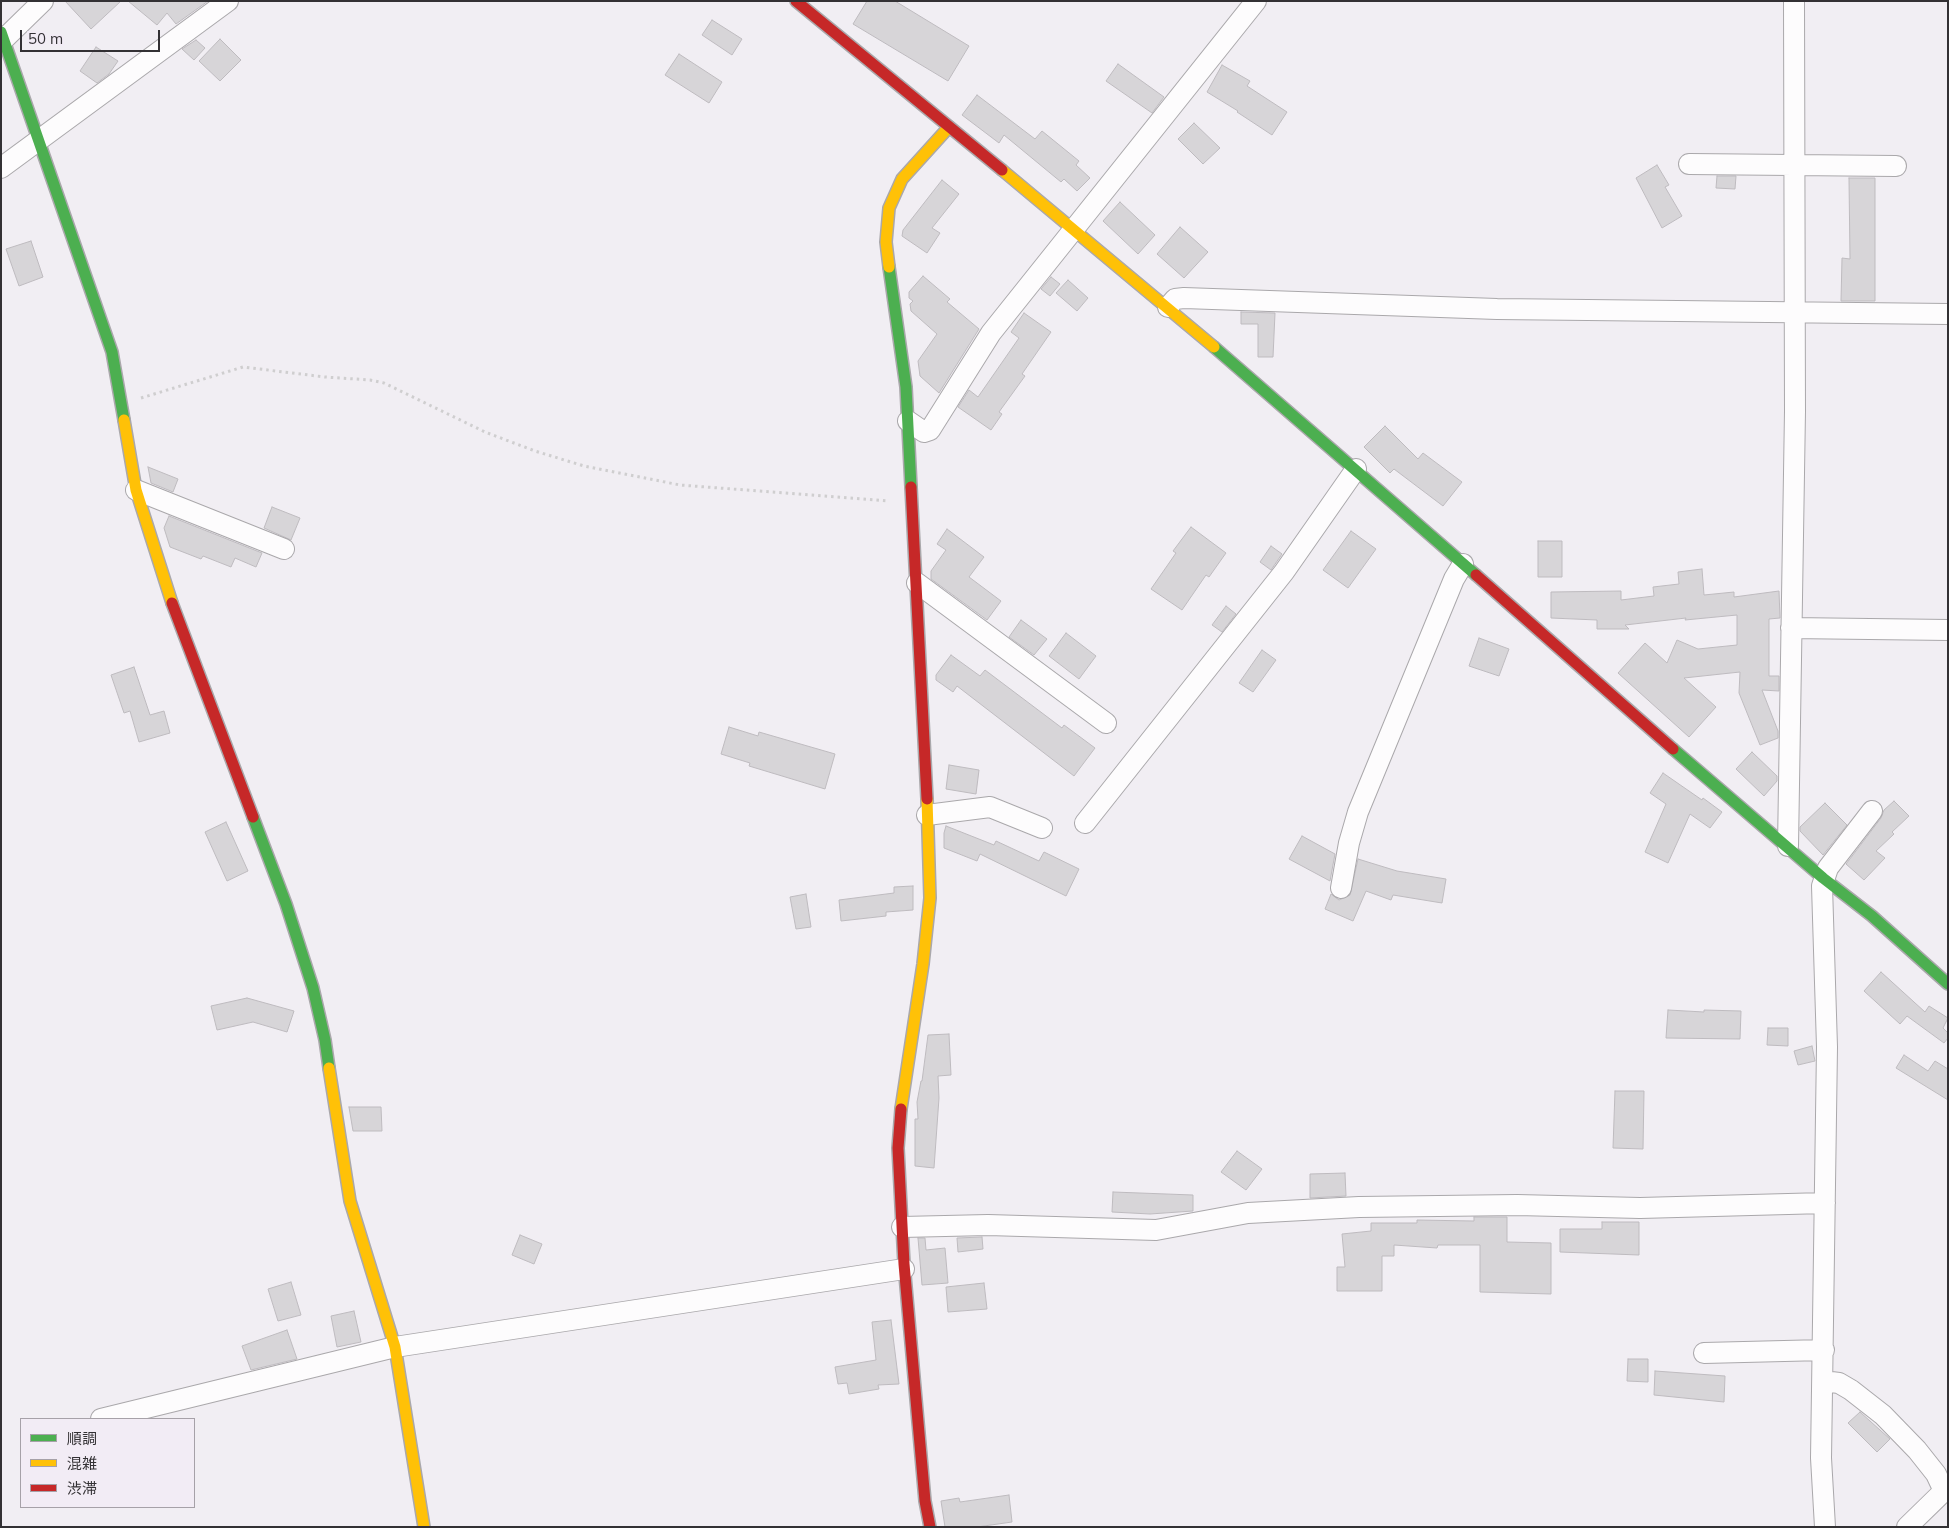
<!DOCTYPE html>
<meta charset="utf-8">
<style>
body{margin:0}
#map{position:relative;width:1949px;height:1528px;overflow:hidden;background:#f1eef3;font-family:Mulish,"Noto Sans JP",sans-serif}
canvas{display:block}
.frame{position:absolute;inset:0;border:2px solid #333134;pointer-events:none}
.legend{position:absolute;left:20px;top:1418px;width:175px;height:90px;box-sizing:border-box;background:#f2ecf5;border:1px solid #a6a1a8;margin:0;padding:6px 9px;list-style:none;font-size:15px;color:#333134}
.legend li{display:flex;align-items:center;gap:10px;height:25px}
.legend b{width:25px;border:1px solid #a6a1a8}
.scale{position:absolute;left:20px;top:30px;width:140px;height:22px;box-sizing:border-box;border:2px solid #333134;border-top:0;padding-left:6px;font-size:15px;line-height:18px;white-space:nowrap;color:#333134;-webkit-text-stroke:4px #f2ecf5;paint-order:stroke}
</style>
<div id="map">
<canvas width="1949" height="1528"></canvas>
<div class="frame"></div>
<ul class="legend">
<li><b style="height:6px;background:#4caf50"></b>順調</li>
<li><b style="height:6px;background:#ffc107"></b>混雑</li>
<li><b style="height:6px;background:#c62828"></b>渋滞</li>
</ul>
<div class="scale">50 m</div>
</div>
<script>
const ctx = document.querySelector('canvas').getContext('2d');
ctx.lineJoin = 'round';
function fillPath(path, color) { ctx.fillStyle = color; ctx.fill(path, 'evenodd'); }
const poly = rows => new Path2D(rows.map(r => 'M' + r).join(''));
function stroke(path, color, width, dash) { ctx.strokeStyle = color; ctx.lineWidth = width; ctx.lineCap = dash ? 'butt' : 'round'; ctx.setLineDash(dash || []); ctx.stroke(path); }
const building = poly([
 [65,1,121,1,91,29,65,1],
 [128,1,208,1,176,24,167,13,157,25,128,1],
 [867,1,895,1,969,46,948,81,853,24,867,1],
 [712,20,742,39,732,55,702,35,712,20],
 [220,39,241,60,220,81,199,61,220,39],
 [196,40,205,48,194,60,182,49,196,40],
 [96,47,118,61,109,74,97,83,80,71,96,47],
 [679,54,722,82,709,103,665,75,679,54],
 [1118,64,1164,97,1152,113,1106,81,1118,64],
 [1222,65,1250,81,1247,86,1287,112,1272,135,1237,112,1238,111,1207,92,1222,65],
 [977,95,1035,139,1042,131,1079,161,1076,165,1090,178,1077,191,1064,179,1061,182,1004,135,999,143,962,115,977,95],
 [1194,123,1220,148,1203,164,1178,139,1194,123],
 [1657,165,1669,185,1665,187,1682,216,1662,228,1636,178,1657,165],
 [1717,176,1736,176,1735,189,1716,188,1717,176],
 [1849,178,1875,178,1875,301,1841,301,1842,258,1850,259,1849,178],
 [942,180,959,194,932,228,940,233,927,253,902,236,903,230,942,180],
 [1120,202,1155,235,1138,254,1103,221,1120,202],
 [1180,227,1208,252,1184,278,1157,254,1180,227],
 [31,241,43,277,19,286,6,249,31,241],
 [923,276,950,299,947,302,979,329,939,393,920,376,918,361,937,334,911,311,910,304,913,301,909,298,909,292,923,276],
 [1051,277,1060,284,1050,296,1041,289,1051,277],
 [1068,280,1088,298,1077,311,1056,293,1068,280],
 [1241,312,1275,313,1273,357,1258,357,1258,324,1241,324,1241,312],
 [1024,313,1051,332,1022,374,1025,376,999,412,1002,414,991,430,958,407,969,390,978,397,1019,338,1011,332,1024,313],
 [1385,426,1418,459,1423,453,1462,482,1443,506,1394,469,1390,473,1364,447,1385,426],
 [148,467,178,479,173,492,151,483,148,467],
 [272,507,300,518,291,540,264,528,272,507],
 [169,516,262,553,256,567,235,558,231,567,203,556,201,559,170,547,164,528,169,516],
 [1191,527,1226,553,1209,577,1206,575,1182,610,1151,589,1176,553,1173,551,1191,527],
 [947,529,984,557,969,577,1001,601,987,620,931,579,931,571,946,550,937,544,947,529],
 [1351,531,1376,549,1348,588,1323,570,1351,531],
 [1538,541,1562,541,1562,577,1538,577,1538,541],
 [1271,546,1282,554,1271,570,1260,562,1271,546],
 [1702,569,1704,595,1734,592,1734,597,1779,591,1780,618,1769,619,1769,676,1779,676,1779,691,1762,690,1778,731,1778,738,1760,745,1739,693,1740,672,1684,678,1716,707,1689,737,1618,673,1645,643,1667,663,1677,640,1698,649,1737,645,1737,615,1685,620,1686,618,1625,625,1629,629,1597,629,1597,620,1551,618,1551,592,1621,591,1621,600,1654,596,1653,587,1679,584,1678,572,1702,569],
 [1226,606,1236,614,1222,632,1212,625,1226,606],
 [1021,620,1047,639,1034,655,1009,637,1021,620],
 [1066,633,1096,656,1079,679,1049,656,1066,633],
 [1479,638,1509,649,1499,676,1469,666,1479,638],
 [1262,650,1276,660,1253,692,1239,683,1262,650],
 [951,655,980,676,985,670,1062,728,1064,725,1095,748,1074,776,957,686,953,692,936,680,936,675,951,655],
 [134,667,150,715,164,711,170,733,139,742,130,711,124,713,111,675,134,667],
 [729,727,758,736,759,732,835,754,825,789,749,766,750,763,721,754,729,727],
 [1752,752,1777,776,1777,781,1764,796,1736,769,1752,752],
 [949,765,979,770,976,794,946,789,949,765],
 [1663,773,1702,800,1703,798,1722,812,1710,828,1690,814,1668,863,1645,852,1666,804,1650,793,1663,773],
 [1894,801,1909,816,1892,832,1894,834,1876,851,1885,858,1864,880,1846,864,1881,818,1884,810,1894,801],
 [1825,803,1847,825,1823,855,1800,831,1800,827,1825,803],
 [226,822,248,871,227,881,205,832,226,822],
 [946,826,994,845,996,841,1039,861,1044,852,1079,869,1066,896,980,854,977,861,944,848,944,833,946,826],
 [1302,836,1335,854,1330,881,1289,859,1302,836],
 [1358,859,1397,871,1446,879,1442,903,1393,895,1391,900,1366,891,1353,921,1325,909,1331,894,1339,900,1350,895,1358,859],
 [913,886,913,910,886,912,886,916,841,921,839,900,894,893,894,887,913,886],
 [806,894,811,927,796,929,790,897,806,894],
 [1881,972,1925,1012,1929,1006,1948,1018,1943,1028,1948,1033,1948,1038,1944,1043,1907,1016,1900,1024,1864,991,1881,972],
 [247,998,294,1011,287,1032,253,1022,217,1030,211,1006,247,998],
 [1668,1010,1704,1012,1704,1010,1741,1011,1740,1039,1666,1038,1668,1010],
 [1768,1028,1788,1028,1788,1046,1767,1045,1768,1028],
 [949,1034,951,1075,938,1076,939,1098,934,1168,915,1166,915,1119,918,1119,917,1102,921,1081,922,1081,928,1035,949,1034],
 [1812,1046,1815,1061,1798,1065,1794,1051,1812,1046],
 [1904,1055,1928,1071,1935,1061,1948,1069,1948,1100,1896,1068,1904,1055],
 [1615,1091,1644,1091,1643,1149,1613,1148,1615,1091],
 [349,1107,381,1107,382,1131,353,1131,349,1107],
 [1237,1151,1262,1169,1246,1190,1221,1172,1237,1151],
 [1345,1173,1346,1196,1310,1198,1310,1174,1345,1173],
 [1113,1192,1193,1195,1193,1211,1150,1214,1112,1212,1113,1192],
 [1474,1217,1507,1217,1507,1242,1551,1243,1551,1294,1480,1292,1480,1245,1438,1245,1437,1248,1394,1245,1394,1256,1382,1256,1382,1291,1337,1291,1337,1267,1345,1267,1342,1234,1371,1231,1371,1223,1417,1223,1417,1220,1474,1221,1474,1217],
 [1602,1222,1639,1222,1639,1255,1560,1252,1560,1229,1602,1229,1602,1222],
 [520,1235,542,1244,534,1264,512,1255,520,1235],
 [982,1237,983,1249,958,1252,957,1238,982,1237],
 [918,1238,925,1238,926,1250,945,1248,948,1283,922,1285,918,1238],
 [291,1282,301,1315,278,1321,268,1289,291,1282],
 [984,1283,987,1309,948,1312,946,1287,984,1283],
 [354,1311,361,1342,337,1347,331,1316,354,1311],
 [891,1320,899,1384,878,1385,879,1389,849,1394,847,1383,838,1384,835,1367,876,1360,872,1322,891,1320],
 [287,1330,297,1359,251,1370,242,1346,287,1330],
 [1628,1359,1648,1359,1648,1382,1627,1381,1628,1359],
 [1655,1371,1725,1376,1724,1402,1654,1395,1655,1371],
 [1860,1412,1890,1439,1877,1452,1848,1423,1860,1412],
 [1009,1495,1012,1522,977,1527,945,1527,941,1501,959,1498,960,1502,1009,1495]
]);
const path = poly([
 [141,398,243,367,325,377,370,380,384,383,485,432,535,451,584,466,680,485,889,501]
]);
const street = poly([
 [4,39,43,1],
 [1689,164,1896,166],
 [1,168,228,1],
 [1168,307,1175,299,1184,298,1497,309,1948,314],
 [908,421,924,432,930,430,991,333,1256,1],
 [136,490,284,549],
 [917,583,1106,723],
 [1791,628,1948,630],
 [927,815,990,807,1042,828],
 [1085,823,1284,572,1356,469],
 [1788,846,1795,411,1794,1],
 [1341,888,1349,843,1358,812,1454,579,1463,564],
 [902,1227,988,1225,1156,1230,1248,1213,1359,1207,1517,1205,1640,1208,1825,1203],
 [1704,1353,1824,1350],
 [1823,1381,1839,1383,1851,1390,1883,1415,1917,1450,1936,1474,1944,1491],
 [101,1419,395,1347,904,1269],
 [1825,1527,1821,1458,1827,1047,1822,886,1828,868,1872,811],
 [1907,1527,1948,1487]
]);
const fast = poly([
 [1,32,112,352,124,420],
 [889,267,906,387,911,487],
 [1214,347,1476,575],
 [1673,749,1823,878,1872,916,1948,984],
 [253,817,286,904,313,988,325,1040,329,1068]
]);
const slow = poly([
 [1002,170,1214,347],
 [889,267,886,242,889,208,902,179,949,127],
 [124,420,136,490,172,603],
 [329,1068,350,1201,395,1347,424,1527],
 [901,1109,923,964,930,898,927,799]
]);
const jam = poly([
 [796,1,1002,170],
 [911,487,927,799],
 [1476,575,1673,749],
 [172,603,253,817],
 [901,1109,898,1148,904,1264,925,1501,930,1527]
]);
fillPath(building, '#d7d5d8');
stroke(building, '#bebbbf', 1);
stroke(street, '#aaa8ab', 22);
stroke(fast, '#aaa8ab', 14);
stroke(slow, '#aaa8ab', 14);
stroke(jam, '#aaa8ab', 14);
stroke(path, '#cfcecf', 3, [2.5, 4]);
stroke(street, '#fdfcfd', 20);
stroke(fast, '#4caf50', 11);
stroke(slow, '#ffc107', 11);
stroke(jam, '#c62828', 11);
</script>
